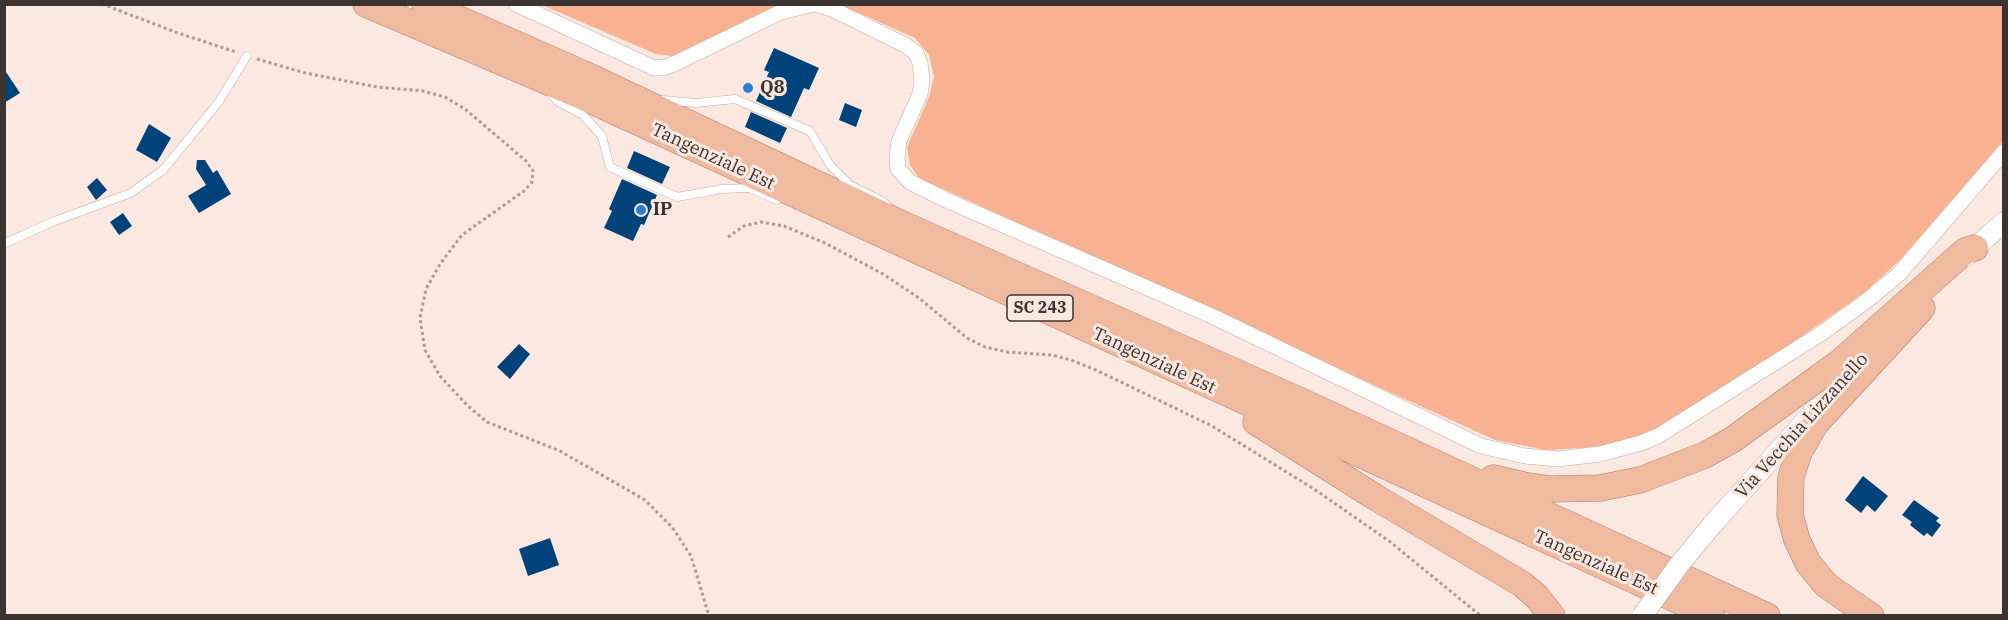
<!DOCTYPE html>
<style>
body{margin:0}
#map{position:relative;width:2008px;height:620px;overflow:hidden;background:#fbe8e0;font-family:"IBM Plex Serif",serif}
canvas{display:block}
.frame{position:absolute;inset:0;border:6px solid #3b3431;pointer-events:none}
</style>
<div id="map">
<canvas width="2008" height="620"></canvas>
<div class="frame"></div>
</div>
<script>
const ctx = document.querySelector('canvas').getContext('2d');
ctx.lineJoin = 'round';
function fillPath(path, color) { ctx.fillStyle = color; ctx.fill(path, 'evenodd'); }
const poly = rows => new Path2D(rows.map(r => 'M' + r).join(''));
function stroke(path, color, width, dash) { ctx.strokeStyle = color; ctx.lineWidth = width; ctx.lineCap = dash ? 'butt' : 'round'; ctx.setLineDash(dash || []); ctx.stroke(path); }
function label(font, color, halo, rows, align = 'center') {
  ctx.font = font + ' "IBM Plex Serif",serif'; ctx.lineWidth = 6; ctx.setLineDash([]); ctx.textBaseline = 'middle'; ctx.strokeStyle = halo; ctx.fillStyle = color; for (const [text, x, y, turn = 0] of rows) {
    ctx.save(); ctx.translate(x, y); ctx.rotate((+turn || 0) * Math.PI / 180); ctx.textAlign = isNaN(turn) ? turn : align; if (halo) ctx.strokeText(text, 0, 0); ctx.fillText(text, 0, 0); ctx.restore();
  }
}
const green = poly([
 [542,5,780,5,672,56,656,54],
 [841,5,2003,5,2003,141,1900,260,1864,293,1707,402,1645,434,1598,447,1546,450,1495,440,919,178,910,165,907,147,929,97,934,77,929,55,915,38]
]);
const building = poly([
 [774,48,819,68,809,90,804,88,791,117,756,101,769,72,764,70],
 [4,69,20,93,4,103],
 [845,103,862,110,856,127,839,120],
 [751,112,787,128,780,143,745,127],
 [149,124,171,138,157,162,136,150],
 [634,151,670,167,662,184,627,168],
 [197,160,205,160,213,173,217,170,231,194,199,213,188,196,206,185,196,169],
 [97,178,107,190,96,200,87,187],
 [622,179,657,195,644,225,641,224,633,241,604,228,612,211,609,209],
 [123,213,132,226,119,235,110,222],
 [519,344,530,354,510,379,497,367],
 [1863,476,1888,496,1875,512,1867,505,1861,513,1845,500],
 [1914,500,1939,518,1936,521,1941,525,1932,537,1927,533,1924,536,1910,525,1912,522,1902,515],
 [550,538,559,565,528,576,519,549]
]);
const path = poly([
 [102,4,178,33,236,52],
 [257,59,305,73,377,87,423,91,445,97,465,109,526,161,533,171,532,182,524,191,462,235,440,264,426,289,420,318,425,350,440,376,468,406,487,422,560,451,645,500,672,527,691,556,709,616],
 [728,237,744,226,761,222,784,226,825,243,883,274,919,298,967,338,985,347,1007,352,1052,355,1071,360,1096,370,1212,426,1314,489,1389,541,1481,616]
]);
const service = poly([
 [549,91,557,101,583,115,602,136,610,167,677,197,722,189,750,188,777,200],
 [663,100,696,103,735,99,810,131,830,165,850,185,884,202,889,208],
 [4,244,52,222,131,193,163,170,218,103,247,56]
]);
const minor = poly([
 [516,4,654,68,666,67,676,63,781,12,814,4],
 [816,4,834,10,905,45,916,53,920,63,922,81,920,94,899,141,897,157,898,169,910,182,946,200,1214,317,1481,446,1525,456,1558,459,1600,454,1641,443,1658,436,1822,333,1865,302,1899,274,2004,152]
]);
const tertiary = poly([
 [1965,257,2004,222],
 [1712,525,1816,409]
]);
const trunk = poly([
 [366,4,579,95,1712,616],
 [425,4,582,73,900,223,1303,402,1767,616],
 [1256,422,1375,497,1522,584,1537,597,1552,616],
 [1493,478,1523,485,1550,489,1600,488,1640,480,1705,455,1732,440,1839,363,1965,251,1975,248],
 [1871,616,1826,585,1808,563,1797,540,1790,515,1791,477,1799,452,1816,423,1922,308]
]);
const tertiaryBridge = poly([
 [1642,616,1679,565,1712,525]
]);
const markers = [
 [748,88,6,"#2e7fcf"],
 [641,210,6,"#2e7fcf"]
];
const shields = [
 [1040,308,66]
];
const shieldNames = [
 ["SC 243",1040,308]
];
const poiNames = [
 ["Q8",760,88],
 ["IP",653,210]
];
const streetNames = [
 ["Tangenziale Est",713,157,25],
 ["Tangenziale Est",1154,361,25],
 ["Via Vecchia Lizzanello",1802,426,-48],
 ["Tangenziale Est",1596,563,24]
];
fillPath(green, '#f9b291');
fillPath(building, '#00427a');
stroke(service, '#bfaea6', 9);
stroke(minor, '#bfaea6', 16);
stroke(tertiary, '#bfaea6', 21);
stroke(trunk, '#af7f6a', 27);
stroke(path, '#aa9c96', 3, [3, 3]);
stroke(service, '#fff', 8);
stroke(minor, '#fff', 15);
stroke(tertiary, '#fff', 20);
stroke(trunk, '#f0baa0', 26);
stroke(tertiaryBridge, '#bfaea6', 21, []);
stroke(tertiaryBridge, '#fff', 20);
for (const [x, y, r, color] of markers) { const dot = new Path2D(); dot.arc(x, y, r, 0, 2 * Math.PI); ctx.fillStyle = color; ctx.fill(dot); stroke(dot, '#fbe8e0', 2); }
for (const [x, y, w] of shields) { const box = new Path2D(); box.roundRect(x - w / 2, y - 13, w, 26, 4.5); ctx.fillStyle = '#fbe8e0'; ctx.fill(box); stroke(box, '#3b3431', 1.5); }
label('bold 16px', '#3b3431', null, shieldNames);
label('bold 18px', '#3b3431', '#fbe8e0', poiNames, 'left');
label('18px', '#3b3431', '#fbe8e0', streetNames);
</script>
